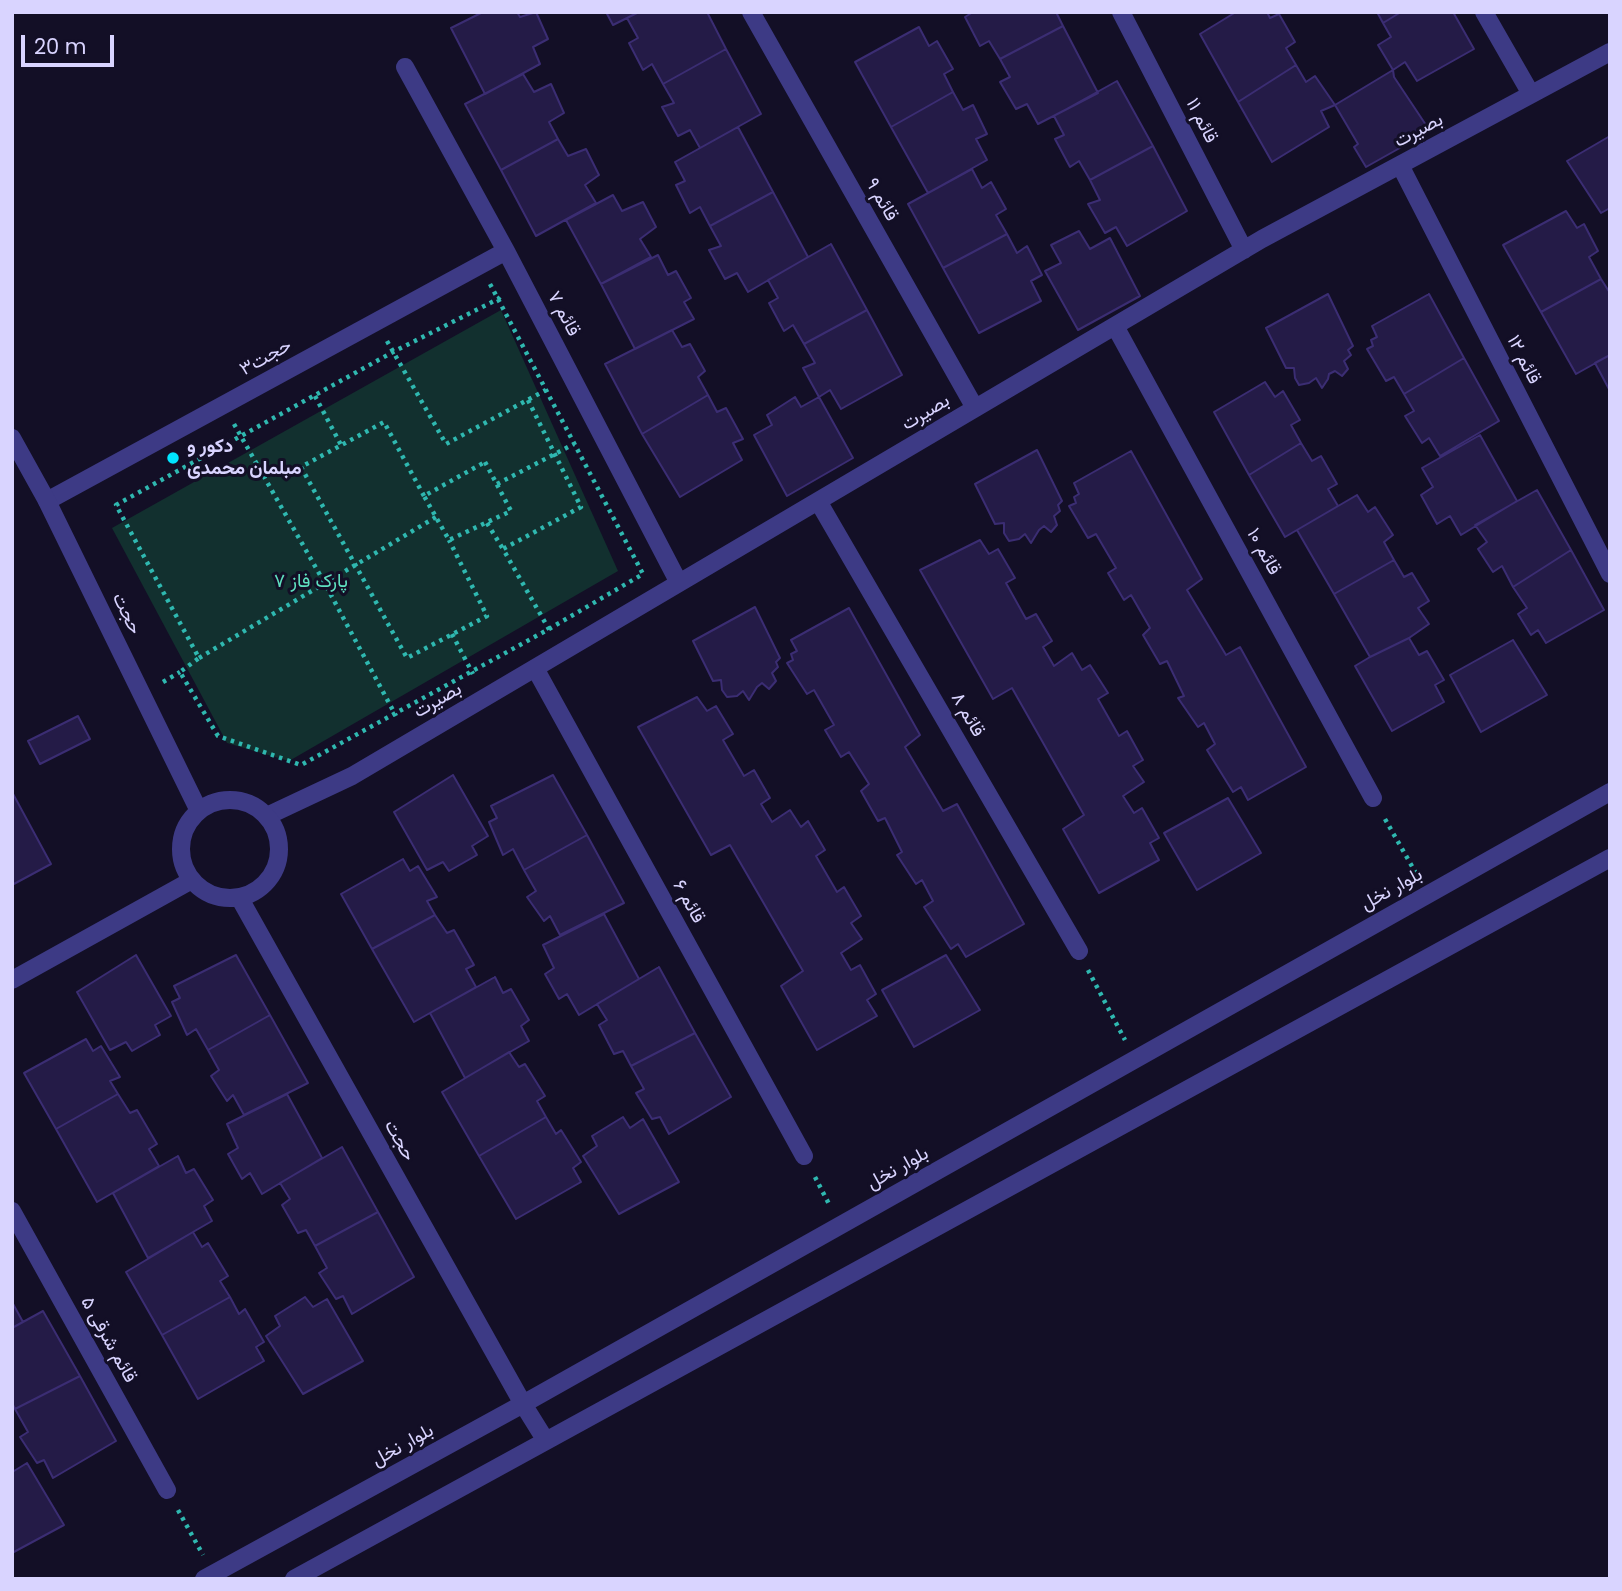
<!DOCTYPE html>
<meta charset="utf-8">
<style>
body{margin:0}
#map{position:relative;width:1622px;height:1591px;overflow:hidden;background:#130f26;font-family:Poppins,sans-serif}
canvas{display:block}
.frame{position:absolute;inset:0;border:14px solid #d9d4ff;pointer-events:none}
.scale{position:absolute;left:21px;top:35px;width:93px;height:32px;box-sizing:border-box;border:4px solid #d9d4ff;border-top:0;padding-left:9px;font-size:21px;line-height:24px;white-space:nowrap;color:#d9d4ff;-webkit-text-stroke:5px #130f26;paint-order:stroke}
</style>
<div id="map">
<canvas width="1622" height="1591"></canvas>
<div class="frame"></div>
<div class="scale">20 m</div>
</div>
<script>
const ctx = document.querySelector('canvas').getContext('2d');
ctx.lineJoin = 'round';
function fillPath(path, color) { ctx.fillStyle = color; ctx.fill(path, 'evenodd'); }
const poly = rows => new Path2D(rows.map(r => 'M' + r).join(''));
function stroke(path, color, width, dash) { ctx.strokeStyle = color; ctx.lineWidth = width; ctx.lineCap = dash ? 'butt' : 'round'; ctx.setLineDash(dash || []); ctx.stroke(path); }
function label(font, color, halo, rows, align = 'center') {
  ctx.font = font + ' Poppins,Vazirmatn,sans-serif'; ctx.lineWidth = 6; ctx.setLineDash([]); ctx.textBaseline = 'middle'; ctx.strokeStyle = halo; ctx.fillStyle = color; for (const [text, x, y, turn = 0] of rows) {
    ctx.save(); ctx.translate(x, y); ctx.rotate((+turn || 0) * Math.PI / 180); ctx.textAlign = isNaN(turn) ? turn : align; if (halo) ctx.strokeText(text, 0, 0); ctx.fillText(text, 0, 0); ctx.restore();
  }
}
const green = poly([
 [501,310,618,571,289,761,227,743,112,528]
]);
const building = poly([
 [483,12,517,12,520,17,536,12,548,39,533,47,540,64,485,94,451,28,483,12],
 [606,12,639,12,613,25,606,12],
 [639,12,707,12,726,49,663,84,652,64,643,70,629,43,638,38,627,18,639,12],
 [973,12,1056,12,1063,26,1000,59,989,41,980,46,965,17,973,12],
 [1236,12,1267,12,1270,18,1279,14,1295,42,1286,48,1296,65,1238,102,1200,34,1236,12],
 [1377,12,1401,12,1383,23,1377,12],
 [1401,12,1453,12,1474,49,1417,81,1405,62,1393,70,1378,45,1391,37,1383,23,1401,12],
 [1063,26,1098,93,1038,124,1027,104,1016,109,1000,82,1010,77,1000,59,1063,26],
 [919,27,929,46,937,41,953,69,944,74,953,92,891,127,855,62,919,27],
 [726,49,761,114,700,148,690,130,678,136,662,107,674,103,663,84,726,49],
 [1296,65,1306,82,1315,76,1335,105,1321,111,1329,127,1272,162,1238,102,1296,65],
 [1393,70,1394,77,1430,131,1366,167,1354,147,1358,144,1335,105,1393,70],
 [523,74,534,92,551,84,564,113,549,122,558,139,501,170,465,104,523,74],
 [1117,81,1153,146,1090,180,1079,161,1070,167,1055,139,1064,135,1054,116,1117,81],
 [953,92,963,110,973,105,987,134,976,139,987,160,928,193,891,127,953,92],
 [738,127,773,192,710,226,700,207,690,213,676,185,685,181,675,162,738,127],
 [1610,136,1610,208,1601,213,1567,161,1610,136],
 [558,139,568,156,586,149,599,175,585,185,596,203,536,236,501,170,558,139],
 [1153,146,1187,211,1127,246,1116,227,1105,233,1088,204,1100,200,1090,180,1153,146],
 [972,169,982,188,991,182,1006,209,996,215,1007,234,943,268,908,204,972,169],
 [773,192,808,257,748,292,737,273,725,279,709,250,721,246,710,226,773,192],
 [613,195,622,211,643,202,656,227,640,239,651,257,601,284,566,220,613,195],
 [1566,211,1577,228,1584,224,1598,251,1589,257,1601,279,1541,312,1503,245,1566,211],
 [1079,231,1090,249,1110,238,1140,296,1078,330,1045,271,1061,263,1051,245,1079,231],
 [1007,234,1017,253,1027,246,1042,275,1031,281,1041,301,979,333,943,268,1007,234],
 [831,244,867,310,804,344,793,325,784,331,769,303,778,298,768,280,831,244],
 [658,255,668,275,676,271,691,298,684,302,694,319,635,349,601,284,658,255],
 [1601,279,1610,293,1610,355,1576,374,1541,312,1601,279],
 [1328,294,1353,346,1348,350,1351,355,1344,361,1348,369,1342,376,1335,371,1329,374,1328,379,1322,388,1316,378,1309,383,1299,385,1295,378,1294,368,1286,368,1266,328,1328,294],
 [1429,294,1464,358,1404,394,1394,377,1386,381,1367,349,1373,346,1371,340,1377,337,1372,326,1429,294],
 [867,310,902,375,841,409,830,390,819,397,803,368,815,363,804,344,867,310],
 [672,330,682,347,690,344,705,371,698,377,708,395,642,434,605,364,672,330],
 [1610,355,1610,391,1595,363,1610,355],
 [1464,358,1499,421,1440,456,1429,438,1422,443,1405,416,1414,411,1404,394,1464,358],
 [1265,382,1275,397,1283,391,1300,420,1291,425,1301,443,1249,475,1214,412,1265,382],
 [708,395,717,412,726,408,743,439,733,443,742,460,680,497,642,434,708,395],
 [795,397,801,407,819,397,853,458,787,496,754,435,772,425,767,415,795,397],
 [1480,435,1517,501,1461,535,1450,516,1437,524,1421,495,1433,487,1422,468,1480,435],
 [1301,443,1312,461,1321,456,1337,484,1328,489,1338,506,1285,537,1249,475,1301,443],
 [1037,450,1062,501,1058,505,1060,511,1054,516,1057,525,1051,532,1044,526,1039,530,1031,543,1025,534,1019,539,1009,541,1004,533,1004,523,995,524,975,484,1037,450],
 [1131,451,1202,579,1187,590,1226,655,1240,647,1306,767,1248,800,1241,787,1233,792,1207,750,1215,744,1204,723,1198,727,1178,698,1184,696,1167,661,1160,664,1143,635,1150,628,1131,595,1124,600,1108,573,1116,568,1096,534,1088,538,1069,506,1076,503,1074,497,1079,494,1074,483,1131,451],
 [1537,490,1571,550,1513,587,1502,566,1493,572,1478,549,1487,542,1475,525,1537,490],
 [1357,495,1368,512,1375,507,1393,535,1384,542,1394,560,1334,594,1297,530,1357,495],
 [980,540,989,554,998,549,1015,578,1006,583,1026,619,1036,614,1052,641,1043,647,1054,666,1072,653,1082,670,1090,665,1108,693,1098,699,1119,736,1127,731,1143,760,1133,766,1144,782,1123,796,1134,813,1142,808,1159,838,1150,843,1159,860,1099,893,1063,829,1084,815,1012,688,993,699,920,570,980,540],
 [1571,550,1604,610,1546,643,1538,630,1531,635,1518,614,1527,608,1513,587,1571,550],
 [1394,560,1404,577,1412,573,1429,601,1418,608,1429,624,1409,638,1370,657,1334,594,1394,560],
 [755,607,780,658,776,662,778,667,772,673,776,681,769,689,762,683,757,687,749,700,743,691,737,696,727,697,722,690,721,680,713,681,693,641,755,607],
 [849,608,920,735,905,747,943,811,957,804,1024,924,966,957,958,944,951,949,924,907,933,901,922,880,916,884,897,855,902,852,885,818,878,821,861,791,869,784,849,752,841,757,825,730,834,725,814,690,807,694,787,663,793,660,791,654,797,651,791,640,849,608],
 [1409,638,1419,655,1427,651,1444,680,1435,685,1444,702,1392,731,1355,666,1370,657,1409,638],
 [1513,640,1547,695,1481,732,1450,675,1513,640],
 [697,697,707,711,716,706,733,734,723,740,744,776,754,770,770,798,761,804,772,822,790,810,801,827,808,821,825,850,816,856,837,892,844,887,861,916,851,923,862,939,841,953,851,970,860,965,876,994,867,1000,877,1016,817,1050,781,986,803,971,730,845,711,855,638,727,697,697],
 [78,716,90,739,40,764,28,741,78,716],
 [453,775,488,836,472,846,477,855,449,871,443,862,427,870,394,812,453,775],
 [553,775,587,835,524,870,513,849,503,855,489,822,497,818,491,806,553,775],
 [12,792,51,864,12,885,12,792],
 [1228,798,1261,853,1197,890,1164,833,1228,798],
 [587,835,624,903,560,935,550,916,544,921,527,897,536,891,524,870,587,835],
 [403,859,410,871,418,866,437,897,427,901,435,915,372,949,341,894,403,859],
 [604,914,639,979,579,1015,567,994,559,999,545,974,554,968,543,945,604,914],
 [435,915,447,933,454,930,474,965,466,969,476,987,414,1022,372,949,435,915],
 [136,955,171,1016,155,1025,160,1035,132,1051,126,1042,110,1050,77,992,136,955],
 [236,955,270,1015,208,1050,196,1029,187,1035,172,1002,180,998,174,986,236,955],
 [946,955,980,1010,914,1047,882,990,946,955],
 [659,967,695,1033,631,1066,623,1051,614,1054,599,1025,607,1020,597,1004,659,967],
 [495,977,503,993,511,989,529,1020,521,1026,529,1041,465,1078,430,1013,495,977],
 [270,1015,308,1083,244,1115,233,1095,227,1101,211,1076,219,1070,208,1050,270,1015],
 [695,1033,731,1097,669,1134,660,1117,652,1119,636,1093,644,1089,631,1066,695,1033],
 [86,1039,93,1051,101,1046,120,1077,110,1081,118,1094,56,1129,24,1073,86,1039],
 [509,1052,519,1067,525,1064,545,1096,537,1101,546,1117,479,1156,442,1092,509,1052],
 [118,1094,130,1113,137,1110,157,1144,149,1149,159,1166,97,1202,56,1129,118,1094],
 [287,1094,322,1158,262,1194,250,1173,242,1179,228,1154,238,1148,227,1124,287,1094],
 [546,1117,556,1134,561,1130,581,1162,573,1168,581,1182,516,1219,479,1156,546,1117],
 [623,1117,630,1128,643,1119,679,1182,619,1214,583,1156,597,1146,592,1136,623,1117],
 [342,1147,378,1212,315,1246,306,1230,298,1233,282,1205,290,1199,280,1183,342,1147],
 [178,1156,186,1173,194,1169,213,1200,204,1206,212,1221,148,1258,113,1193,178,1156],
 [378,1212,414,1277,352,1314,343,1296,336,1299,319,1273,327,1268,315,1246,378,1212],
 [193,1232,202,1247,208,1243,228,1276,220,1281,230,1297,162,1335,126,1272,193,1232],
 [230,1297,239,1314,245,1309,264,1342,256,1347,264,1361,198,1399,162,1335,230,1297],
 [305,1297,313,1307,327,1299,363,1361,303,1394,266,1336,280,1326,275,1316,305,1297],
 [12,1302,23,1322,12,1328,12,1302],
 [43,1311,80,1376,15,1409,12,1403,12,1328,43,1311],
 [80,1376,116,1441,53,1478,44,1460,37,1463,20,1437,28,1432,15,1409,80,1376],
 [27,1463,64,1525,12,1553,12,1469,14,1471,27,1463]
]);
const path = poly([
 [490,284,498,299,500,297],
 [498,299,643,574,549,629,301,765,218,736,180,672,199,658,116,505,393,352,498,299],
 [387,341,446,444,546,390],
 [315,396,341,445],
 [528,400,581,507,503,549,550,631],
 [234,424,324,582,396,716],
 [485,462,511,511,449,540,424,496,485,462],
 [497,484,574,444],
 [424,496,384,422,301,467,407,658,487,616,449,540],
 [487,523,503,549],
 [452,634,473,674],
 [199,658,436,517],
 [163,682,180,672],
 [1385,819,1417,875],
 [1088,970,1125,1040],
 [815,1177,830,1206],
 [178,1510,203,1555]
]);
const minor = poly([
 [751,12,975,408],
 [1121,12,1244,250],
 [1484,12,1531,94],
 [405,67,506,251,679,583],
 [1400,165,1610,574],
 [1115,326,1373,798],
 [47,501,506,251],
 [818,501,1079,951],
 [535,668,804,1156],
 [267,816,352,776,1262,239,1610,52],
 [12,1211,167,1490]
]);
const tertiary = poly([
 [12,438,47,501,199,811],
 '181 849a49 49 0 1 1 98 0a49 49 0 1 1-98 0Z',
 [239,897,523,1404,546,1441],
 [12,980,192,880],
 [204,1579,523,1404,1610,792],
 [294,1579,1610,858]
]);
const markers = [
 [173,458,7,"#00e5ff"]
];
const streetNames = [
 ["قائم ۱۱",1201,121,63],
 ["بصیرت",1419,131,-28],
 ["قائم ۹",881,200,60],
 ["قائم ۷",563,314,62],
 ["حجت۳",266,358,-29],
 ["قائم ۱۲",1523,360,63],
 ["بصیرت",926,413,-31],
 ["قائم ۱۰",1263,552,61],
 ["حجت",126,614,64],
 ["بصیرت",438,701,-30],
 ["قائم ۸",967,715,60],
 ["بلوار نخل",1392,890,-29],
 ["قائم ۶",688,902,61],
 ["حجت",399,1141,61],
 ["بلوار نخل",898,1169,-29],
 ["قائم شرقی ۵",108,1340,61],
 ["بلوار نخل",403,1446,-29]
];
const poiNames = [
 ["دکور و",187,447],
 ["مبلمان محمدی",187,469]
];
const parkNames = [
 ["پارک فاز ۷",311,582]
];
fillPath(green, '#12302f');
fillPath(building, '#241b47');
stroke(building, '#3b2d73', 2);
stroke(path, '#2fb8b0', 4.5, [3.5, 5]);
stroke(minor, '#3d3a85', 18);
stroke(tertiary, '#3d3a85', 18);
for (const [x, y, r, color] of markers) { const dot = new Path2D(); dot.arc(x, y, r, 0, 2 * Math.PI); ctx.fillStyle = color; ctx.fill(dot); stroke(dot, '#130f26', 2.5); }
label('19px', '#d9d4ff', '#130f26', streetNames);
label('bold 19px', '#d9d4ff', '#130f26', poiNames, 'left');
label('19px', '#5fe0c0', '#130f26', parkNames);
</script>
